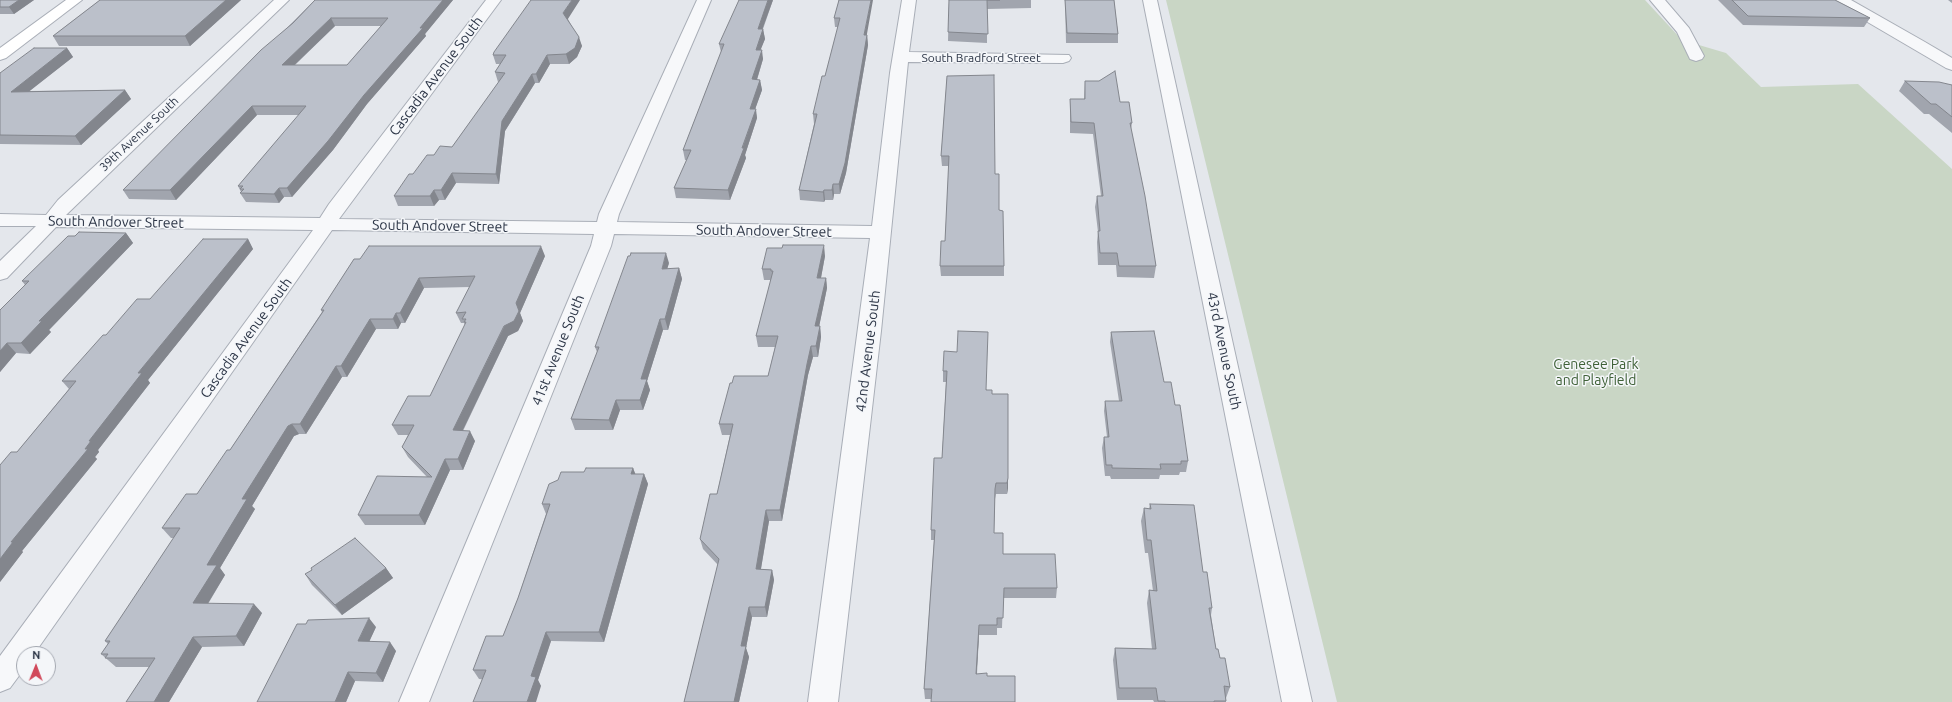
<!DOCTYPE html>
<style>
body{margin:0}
#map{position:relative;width:1952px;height:702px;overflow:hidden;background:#e4e7ec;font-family:Ubuntu,sans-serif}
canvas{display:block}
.north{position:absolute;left:16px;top:646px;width:40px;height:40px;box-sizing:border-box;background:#f4f6f9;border:1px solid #a4a8b1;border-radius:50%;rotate:1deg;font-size:11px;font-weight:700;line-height:16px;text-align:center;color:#2b3445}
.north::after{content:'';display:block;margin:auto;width:14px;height:18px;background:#d1495b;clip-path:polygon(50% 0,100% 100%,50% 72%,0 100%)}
</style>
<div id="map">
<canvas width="1952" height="702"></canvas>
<div class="north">N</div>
</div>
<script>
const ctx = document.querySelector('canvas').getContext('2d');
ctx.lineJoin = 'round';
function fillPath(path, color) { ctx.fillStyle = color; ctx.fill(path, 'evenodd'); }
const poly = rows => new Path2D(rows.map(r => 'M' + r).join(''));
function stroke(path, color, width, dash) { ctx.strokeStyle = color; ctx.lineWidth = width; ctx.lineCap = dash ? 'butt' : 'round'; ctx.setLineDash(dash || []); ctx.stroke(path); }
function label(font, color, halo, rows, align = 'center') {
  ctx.font = font + ' Ubuntu,sans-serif'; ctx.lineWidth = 3; ctx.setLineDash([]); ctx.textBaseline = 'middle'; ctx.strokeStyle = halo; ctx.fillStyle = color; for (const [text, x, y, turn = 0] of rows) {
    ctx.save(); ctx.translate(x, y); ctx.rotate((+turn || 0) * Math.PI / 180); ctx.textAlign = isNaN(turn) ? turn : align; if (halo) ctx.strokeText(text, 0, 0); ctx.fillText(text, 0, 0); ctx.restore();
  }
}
const green = poly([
 [1166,0,1645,0,1682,40,1726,53,1761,87,1858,84,1952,169,1952,702,1337,702]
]);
const street = poly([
 [274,0,289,0,66,215,320,218,329,204,486,0,501,0,339,219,597,222,599,214,697,0,711,0,619,214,617,222,872,226,890,73,902,0,916,0,909,52,1069,55,1071,58,1069,61,1063,63,908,62,881,331,838,702,808,702,870,238,614,234,611,246,429,702,399,702,591,246,594,234,332,230,34,654,24,654,24,669,10,688,0,692,0,656,313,230,56,227,7,278,0,280,0,261,36,226,0,226,0,214,46,215,58,200,274,0],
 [1143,0,1157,0,1312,702,1282,702,1143,0],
 [1650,0,1665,0,1689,28,1704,56,1702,59,1696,61,1690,59,1677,32,1650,0],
 [1833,0,1851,0,1925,42,1952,58,1952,70,1946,68,1835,3,1833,0]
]);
const secondary = poly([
 [66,0,82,0,6,58,0,60,0,48,66,0]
]);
const wall = poly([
 [0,0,34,0,14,14,0,14],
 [100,0,241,0,190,46,59,46,53,36],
 [315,0,453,0,425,34,426,36,367,104,333,150,292,197,284,197,279,203,246,202,240,193,241,192,238,186,299,115,257,115,176,200,129,199,123,190],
 [335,26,381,26,347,65,295,65],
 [773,0,763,29,765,39,760,50,763,59,757,80,760,80,762,90,755,109,757,118,745,155,746,158,730,200,676,198,674,188,687,160,685,160,683,150,721,52,719,44],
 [839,0,867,35,868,45,846,173,840,194,834,194,833,200,825,200,824,202,800,200,799,190,814,124,813,114,825,76,838,27,835,27,834,18],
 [949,0,1031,0,1031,8,987,9,987,43,948,41],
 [1065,0,1114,0,1118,34,1118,43,1066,43],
 [1718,0,1835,0,1870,18,1864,27,1743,25],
 [1948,0,1952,0,1952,3],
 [568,19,582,46,577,57,569,64,550,64,539,83,535,83,505,131,499,184,456,183,445,200,439,200,434,206,398,206,394,196,413,174,434,155,452,147,499,82,498,82,495,72,500,64,496,64,493,55],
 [67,48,73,57,29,91,125,90,131,99,81,145,0,144,0,73],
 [947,76,995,174,1004,266,1004,276,941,276,940,266,945,241,949,166,942,166,941,156],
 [1085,81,1120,102,1132,123,1131,129,1156,266,1154,278,1117,277,1116,265,1098,265,1097,242,1098,232,1095,207,1097,196,1101,196,1093,134,1070,133,1070,99,1084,99],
 [1905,81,1952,85,1952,133,1929,114,1924,114,1899,91],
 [126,233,133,243,49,330,51,332,30,354,16,353,0,372,0,310,25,285,22,281,75,236],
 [248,239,253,249,148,380,150,383,98,450,99,452,95,457,97,459,22,551,23,552,0,582,17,452,69,389,62,381,106,335,150,299],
 [545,256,520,313,523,321,518,331,508,336,463,431,475,441,463,470,450,470,425,525,365,525,358,515,427,477,408,457,402,447,408,435,398,435,392,425,430,396,465,325,464,323,461,323,456,313,470,287,424,288,405,323,401,323,398,329,376,329,347,377,342,377,306,434,299,434,294,436,252,506,255,509,220,568,225,575,208,604,262,613,244,646,202,647,169,702,126,702,149,667,116,667,101,654,108,644,105,641,174,538,171,538,162,528,197,494,230,450,322,312,321,310,354,259],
 [825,256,821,278,826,278,827,288,819,326,820,326,821,337,818,357,813,357,808,375,782,521,769,521,761,569,772,570,774,580,767,617,752,617,746,648,749,657,739,702,684,702,718,565,703,549,700,539,717,494,730,435,722,435,719,424,732,383,768,376,775,347,758,347,756,336,771,280,764,280,762,269],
 [669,263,667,269,679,268,682,279,668,330,663,330,647,381,650,390,643,410,620,410,613,430,575,430,571,419,597,352,595,347],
 [1111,332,1164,382,1175,405,1188,461,1186,472,1180,472,1179,475,1160,475,1159,479,1111,479,1110,476,1105,476,1102,448,1104,437,1107,437,1104,411,1105,401,1119,401,1110,342],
 [957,352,987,390,992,394,1008,478,1008,488,1007,494,996,494,995,499,994,533,1003,554,1057,588,1056,598,1003,598,1002,628,997,628,997,635,979,635,977,674,931,699,925,699,924,689,934,540,931,540,931,530,942,458,946,382,943,382,943,371],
 [633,468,635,474,644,474,648,484,604,642,551,641,538,680,541,686,479,679,473,670,503,636,518,598,546,514,542,504,584,472],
 [1150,504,1203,572,1212,608,1211,615,1216,649,1220,658,1230,687,1226,698,1226,702,1154,702,1153,700,1117,700,1113,660,1115,648,1152,649,1147,603,1149,590,1153,591,1148,553,1145,553,1141,521,1144,508,1149,509],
 [386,568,393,578,342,615,312,585,305,574],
 [376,627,369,641,396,651,383,682,355,681,346,702,257,702]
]);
const shadedWall = poly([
 [19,0,34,0,14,14,9,7],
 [226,0,241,0,190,46,185,36],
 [443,0,453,0,425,34,426,36,367,104,333,150,292,197,287,188,364,95],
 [572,0,580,0,566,22,563,13],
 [768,0,773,0,759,38,758,29],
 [871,0,873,0,865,45,864,35],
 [331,18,335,26,286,73,282,65],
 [763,29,765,39,757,59,756,50],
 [867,35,868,45,846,173,840,194,839,184],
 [579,37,582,46,577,57,569,64,566,54],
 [67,48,73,57,17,101,11,92],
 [762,50,763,59,754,89,752,79],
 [547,55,550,64,539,83,536,74],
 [532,74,535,83,505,131,499,184,496,174,502,121],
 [760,80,762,90,752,118,750,109],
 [125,90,131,99,81,145,75,136],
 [252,106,257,115,176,200,170,190],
 [756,109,757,118,745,155,746,158,730,200,728,190],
 [452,173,456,183,445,200,441,190],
 [833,184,834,194,833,200,832,190],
 [279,188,284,197,279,203,274,194],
 [434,190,439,200,434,206,430,196],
 [824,190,825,200,824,202,823,192],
 [126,233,133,243,49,330,51,332,30,354,21,343,39,321],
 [248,239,253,249,148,380,150,383,98,450,99,452,95,457,97,459,22,551,23,552,0,582,0,559,11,542,85,449,89,441,138,373],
 [824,245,825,256,819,288,817,278],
 [541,246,545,256,520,313,523,321,518,331,508,336,458,440,453,430,516,303],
 [666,253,669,263,664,279,662,269],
 [679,268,682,279,668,330,665,319],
 [419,278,424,288,405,323,400,313],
 [826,278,827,288,817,337,815,326],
 [396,313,401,323,398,329,393,319],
 [370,319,376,329,347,377,341,366],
 [660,319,663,330,647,381,650,390,643,410,640,400,641,379],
 [820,326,821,337,818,357,816,346],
 [7,343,16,353,0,372,0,351],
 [811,346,813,357,808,375,782,521,780,510,807,364],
 [336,366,342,377,306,434,300,424],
 [616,400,620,410,613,430,609,420],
 [292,424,299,434,294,436,252,506,255,509,220,568,225,575,202,613,193,603,207,565,242,499,288,426],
 [470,431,475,441,463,470,458,459],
 [445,459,450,470,425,525,419,515],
 [633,468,637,478,631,474],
 [644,474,648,484,604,642,599,632],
 [1008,478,1008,488,1007,494,1007,483],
 [766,510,769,521,759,580,756,569],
 [386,568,393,578,342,615,335,605],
 [772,570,774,580,767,617,765,607],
 [254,604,262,613,244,646,236,636],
 [749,607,752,617,746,648,749,657,739,702,734,702,741,646],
 [369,618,376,627,365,651,358,641],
 [979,625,979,635,976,683,976,674],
 [546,632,551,641,538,680,541,686,536,702,527,702,531,676],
 [193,637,202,647,169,702,154,702],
 [390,642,396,651,383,682,376,673],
 [348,672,355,681,346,702,335,702]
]);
const building = poly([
 [0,0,19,0,9,7,0,7,0,0],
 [100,0,226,0,185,36,53,36,100,0],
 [315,0,443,0,420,28,423,28,364,95,328,141,287,188,279,188,274,194,240,193,244,189,240,189,243,186,238,186,306,106,252,106,170,190,123,190,261,50,293,23,315,0],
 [331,18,388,18,347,65,282,65,331,18],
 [531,0,572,0,563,13,579,37,575,48,566,54,547,55,536,74,532,74,502,121,496,174,452,173,441,190,434,190,430,196,394,196,409,174,413,174,427,155,434,155,440,146,452,147,505,73,495,72,506,55,493,55,494,52,531,0],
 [739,0,768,0,758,29,763,29,756,50,762,50,752,79,760,80,750,109,756,109,742,148,744,148,728,190,674,188,691,150,683,150,724,44,719,44,739,0],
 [839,0,871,0,864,35,867,35,845,163,839,184,833,184,832,190,824,190,823,192,799,190,817,114,813,114,822,76,825,76,840,18,834,18,839,0],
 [949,0,1000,0,987,0,988,34,948,32,949,0],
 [1065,0,1114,0,1118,34,1067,33,1065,0],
 [1732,0,1835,0,1870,18,1748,16,1732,0],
 [34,48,67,48,11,92,125,90,75,136,0,135,0,73,34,48],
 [1115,71,1120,102,1129,102,1132,123,1130,123,1145,196,1156,266,1119,266,1117,253,1100,253,1098,231,1100,231,1097,196,1103,196,1094,123,1071,122,1070,99,1085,99,1085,81,1099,81,1115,71],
 [994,75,995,174,999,174,999,210,1003,211,1004,266,940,266,941,241,945,241,949,156,941,156,947,76,994,75],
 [1905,81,1939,82,1952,85,1952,117,1936,104,1931,104,1905,81],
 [79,232,126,233,39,321,42,321,21,343,7,343,0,351,0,310,29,281,22,281,68,236,75,236,79,232],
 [203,239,248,239,138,373,142,373,89,441,91,441,85,449,88,449,11,542,13,542,0,559,0,465,11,452,17,452,76,381,62,381,103,335,106,335,137,299,150,299,203,239],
 [783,245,824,245,817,278,826,278,815,326,820,326,816,346,811,346,807,364,780,510,766,510,756,569,772,570,765,607,749,607,741,646,746,646,734,702,684,702,719,559,700,539,710,494,717,494,733,424,719,424,730,383,732,383,734,376,768,376,778,336,756,336,773,271,771,271,771,269,762,269,767,248,782,248,783,245],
 [369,246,541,246,516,303,519,311,514,321,504,326,453,430,470,431,458,459,445,459,419,515,358,515,377,476,432,477,402,447,414,425,392,425,408,396,430,396,466,322,464,322,466,319,462,319,466,312,456,313,475,276,419,278,400,313,396,313,393,319,370,319,341,366,336,366,300,424,292,424,288,426,242,499,247,499,207,565,217,565,193,603,254,604,236,636,193,637,154,702,126,702,155,658,105,658,108,654,101,654,110,641,105,641,180,528,162,528,186,494,197,494,227,450,230,450,324,310,321,310,354,259,360,259,369,246],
 [631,253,666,253,662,269,679,268,665,319,660,319,641,379,647,379,640,400,616,400,609,420,571,419,599,347,595,347,628,256,630,256,631,253],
 [958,331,988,332,986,390,992,390,992,394,1008,394,1008,478,1007,483,996,483,995,489,994,533,1003,533,1003,554,1055,554,1057,588,1004,588,1003,618,997,618,997,625,979,625,976,674,987,673,987,676,1015,676,1015,702,931,702,932,689,924,689,935,530,931,530,934,458,942,458,947,371,943,371,944,351,957,352,958,331],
 [1154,331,1164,382,1171,382,1175,405,1180,405,1188,461,1181,461,1181,464,1160,464,1161,469,1112,468,1112,465,1106,465,1104,437,1109,437,1105,401,1122,401,1111,332,1154,331],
 [586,468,633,468,631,474,644,474,599,632,546,632,531,676,536,677,527,702,473,702,486,670,473,670,486,636,503,636,518,598,550,504,542,504,549,484,558,480,561,472,584,472,586,468],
 [1150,504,1194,505,1203,572,1207,572,1212,608,1209,608,1216,649,1218,649,1220,658,1225,658,1230,687,1224,686,1226,701,1214,701,1214,702,1165,702,1165,701,1158,701,1156,688,1119,688,1115,648,1156,649,1149,590,1157,591,1151,540,1147,540,1144,508,1151,509,1150,504],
 [355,538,386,568,335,605,305,574,312,570,311,568,355,538],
 [369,618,358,641,390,642,376,673,348,672,335,702,257,702,297,624,306,624,308,620,369,618]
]);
const farStreetnames = [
 ["South Bradford Street",981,58],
 ["39th Avenue South",139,134,-43]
];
const streetNames = [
 ["Cascadia Avenue South",436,76,-53],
 ["South Andover Street",116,222,1],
 ["South Andover Street",440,226,1],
 ["South Andover Street",764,231,1],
 ["Cascadia Avenue South",246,338,-54],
 ["41st Avenue South",558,350,-68],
 ["42nd Avenue South",868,351,-83],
 ["43rd Avenue South",1224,351,78]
];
const parkNames = [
 ["Genesee Park",1596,364],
 ["and Playfield",1596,380]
];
fillPath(green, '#c9d6c5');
stroke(street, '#a9aeb7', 2);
stroke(secondary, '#a9aeb7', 2);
fillPath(street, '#f7f8fa');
fillPath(secondary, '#fff');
fillPath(wall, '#a1a5ae');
fillPath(shadedWall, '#83868d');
fillPath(building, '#bbc0ca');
stroke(building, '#83868d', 1);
label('12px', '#2b3445', '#f4f6f9', farStreetnames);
label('14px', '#2b3445', '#f4f6f9', streetNames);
label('14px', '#3f6138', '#f4f6f9', parkNames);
</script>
